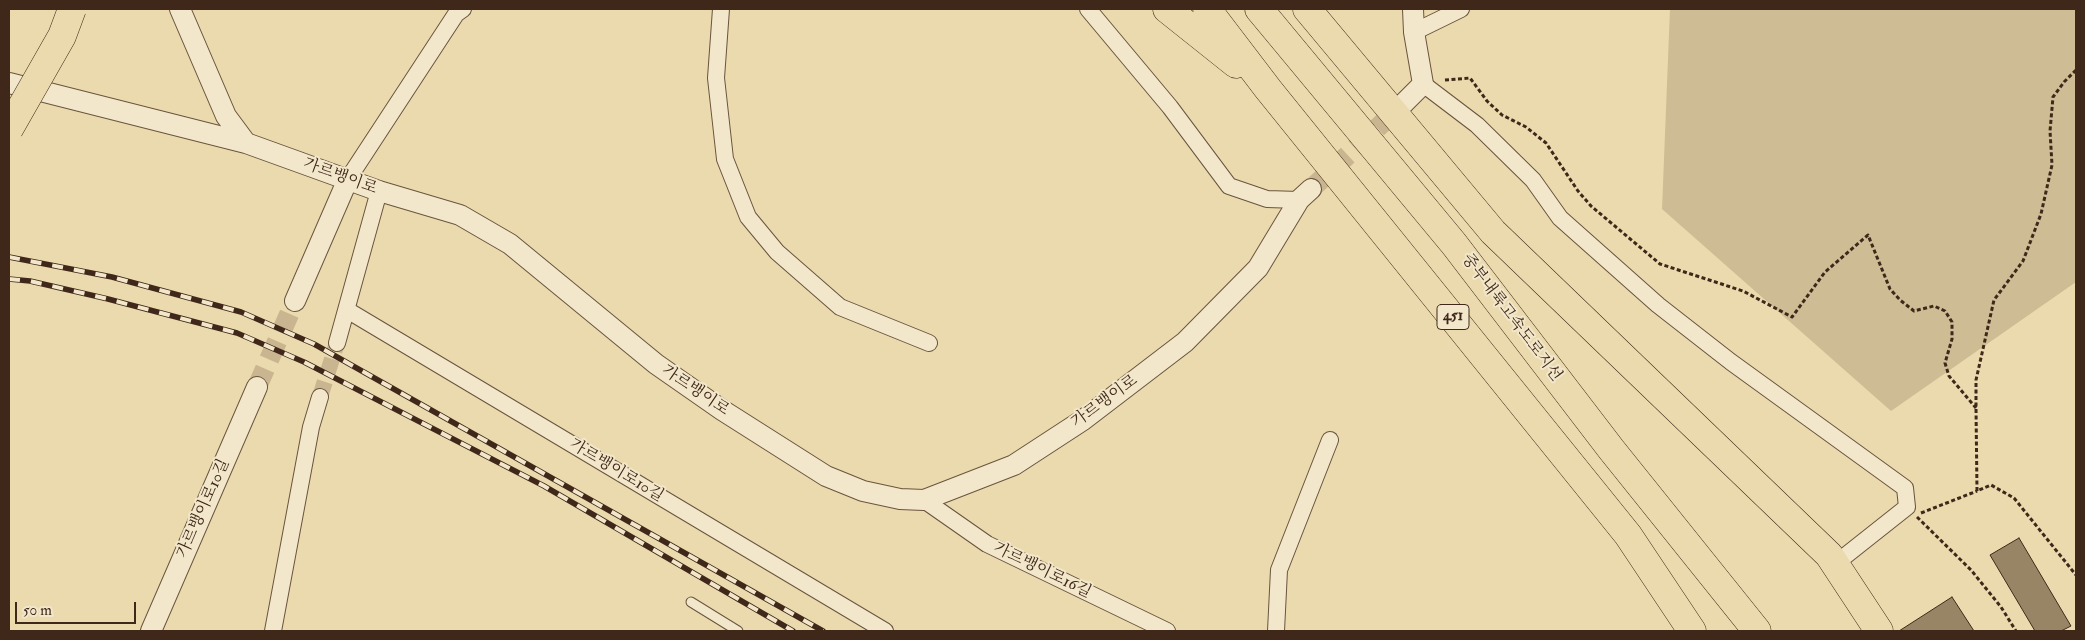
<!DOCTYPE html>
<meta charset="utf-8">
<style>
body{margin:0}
#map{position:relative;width:2085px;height:640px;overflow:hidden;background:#ebdaad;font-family:"IM FELL Double Pica",serif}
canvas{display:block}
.frame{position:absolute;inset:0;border:10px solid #3f281a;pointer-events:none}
.scale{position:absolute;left:15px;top:602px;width:121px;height:22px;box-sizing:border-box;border:2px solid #3f281a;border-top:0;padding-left:6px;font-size:15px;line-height:18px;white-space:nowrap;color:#3f281a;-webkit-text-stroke:4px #f2e7ca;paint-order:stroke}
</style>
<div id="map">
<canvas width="2085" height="640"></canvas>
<div class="frame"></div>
<div class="scale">50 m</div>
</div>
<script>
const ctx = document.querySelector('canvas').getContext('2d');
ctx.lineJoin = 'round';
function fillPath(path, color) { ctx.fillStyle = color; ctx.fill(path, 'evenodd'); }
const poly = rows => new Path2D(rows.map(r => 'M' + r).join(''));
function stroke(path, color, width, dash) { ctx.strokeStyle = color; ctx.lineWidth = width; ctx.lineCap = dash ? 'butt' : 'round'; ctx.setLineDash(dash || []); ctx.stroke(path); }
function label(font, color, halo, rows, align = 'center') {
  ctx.font = font + ' "IM FELL Double Pica","Noto Serif KR",serif'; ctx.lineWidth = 4; ctx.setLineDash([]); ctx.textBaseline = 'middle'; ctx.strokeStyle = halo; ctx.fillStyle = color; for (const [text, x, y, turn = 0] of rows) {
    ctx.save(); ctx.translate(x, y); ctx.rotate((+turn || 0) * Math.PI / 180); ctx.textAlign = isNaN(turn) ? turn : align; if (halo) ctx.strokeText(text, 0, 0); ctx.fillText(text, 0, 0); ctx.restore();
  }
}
const green = poly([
 [1670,9,2076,9,2076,282,1891,411,1662,209]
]);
const building = poly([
 [2019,538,2071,626,2061,631,2035,631,1990,555,2019,538],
 [1952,597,1974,631,1899,631,1952,597]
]);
const minorTunnel = poly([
 [320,397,337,343]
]);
const tertiaryTunnel = poly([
 [1311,189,1401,106],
 [257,387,295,301]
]);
const path = poly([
 [2076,70,2064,82,2053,97,2050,131,2052,165,2041,214,2023,261,1994,300,1976,380,1976,408,1977,491,1991,485,2014,498,2076,575],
 [1445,80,1470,78,1487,101,1502,115,1526,127,1546,143,1578,191,1591,206,1660,264,1743,291,1792,317,1825,272,1868,235,1890,289,1900,300,1914,311,1934,306,1945,311,1952,322,1952,339,1945,363,1949,376,1976,408],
 [1921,513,1977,491],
 [1917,517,1971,570,2001,607,2016,631]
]);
const service = poly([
 [691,602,738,631]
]);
const minor = poly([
 [721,9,716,78,725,159,748,217,777,252,840,307,929,343],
 [1088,9,1170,107,1229,186,1267,199,1299,200],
 [1414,32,1461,9],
 [1423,84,1477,125,1533,180,1560,218,1658,305,1731,362,1905,488,1907,507,1835,564],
 [348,179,456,14,463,9],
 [347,310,885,631],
 [337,343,379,191],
 [924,500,987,544,1167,631],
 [273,631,311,427,320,397],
 [1276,631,1279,570,1330,440]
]);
const tertiary = poly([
 [180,9,226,116,246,143],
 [9,83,246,143,379,191,460,215,510,244,656,364,722,410,826,476,863,491,900,499,924,500,1014,465,1083,420,1185,342,1258,268,1299,200,1311,189],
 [1401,106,1423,84,1414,32,1413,9],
 [295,301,348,179],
 [151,631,257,387]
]);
const motorway = poly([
 [1167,9,1236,64],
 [1207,9,1268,89,1628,535,1692,631],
 [1259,9,1454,244,1611,449,1757,631],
 [1307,9,1493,232,1829,555,1879,631]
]);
const rail = poly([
 [9,257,112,277,241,312,314,344,823,631],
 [9,279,30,281,108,299,237,333,304,362,544,486,793,631]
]);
const trunkBridge = poly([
 [9,129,62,36,72,9]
]);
const shields = [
 [1453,317,32]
];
const shieldNames = [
 ["451",1453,317]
];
const streetNames = [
 ["가르뱅이로",340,177,20],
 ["중부내륙고속도로지선",1511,318,53],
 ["가르뱅이로",695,391,34],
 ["가르뱅이로",1105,402,-36],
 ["가르뱅이로10길",616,471,31],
 ["가르뱅이로10길",204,509,-66],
 ["가르뱅이로16길",1042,571,26]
];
fillPath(green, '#cebc94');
fillPath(building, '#988566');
stroke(building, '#3f281a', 1);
stroke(minorTunnel, '#c9b690', 16, [16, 8]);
stroke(tertiaryTunnel, '#c9b690', 20, [20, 10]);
stroke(service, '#6a543f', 11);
stroke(minor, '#6a543f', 18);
stroke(tertiary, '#6a543f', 22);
stroke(motorway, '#3f281a', 29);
stroke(path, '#3f281a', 3, [4, 2.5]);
stroke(service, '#f2e7ca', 9);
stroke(minor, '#f2e7ca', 16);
stroke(tertiary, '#f2e7ca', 20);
stroke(motorway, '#ebdaad', 28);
stroke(rail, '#3f281a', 5.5);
stroke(rail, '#f2e7ca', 4, [11]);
stroke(trunkBridge, '#3f281a', 29, []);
stroke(trunkBridge, '#ebdaad', 28);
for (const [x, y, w] of shields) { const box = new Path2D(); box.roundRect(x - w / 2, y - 12.5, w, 25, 4); ctx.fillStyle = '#f2e7ca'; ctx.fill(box); stroke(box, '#3f281a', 1); }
label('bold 15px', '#3f281a', null, shieldNames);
label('16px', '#3f281a', '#f2e7ca', streetNames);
</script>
